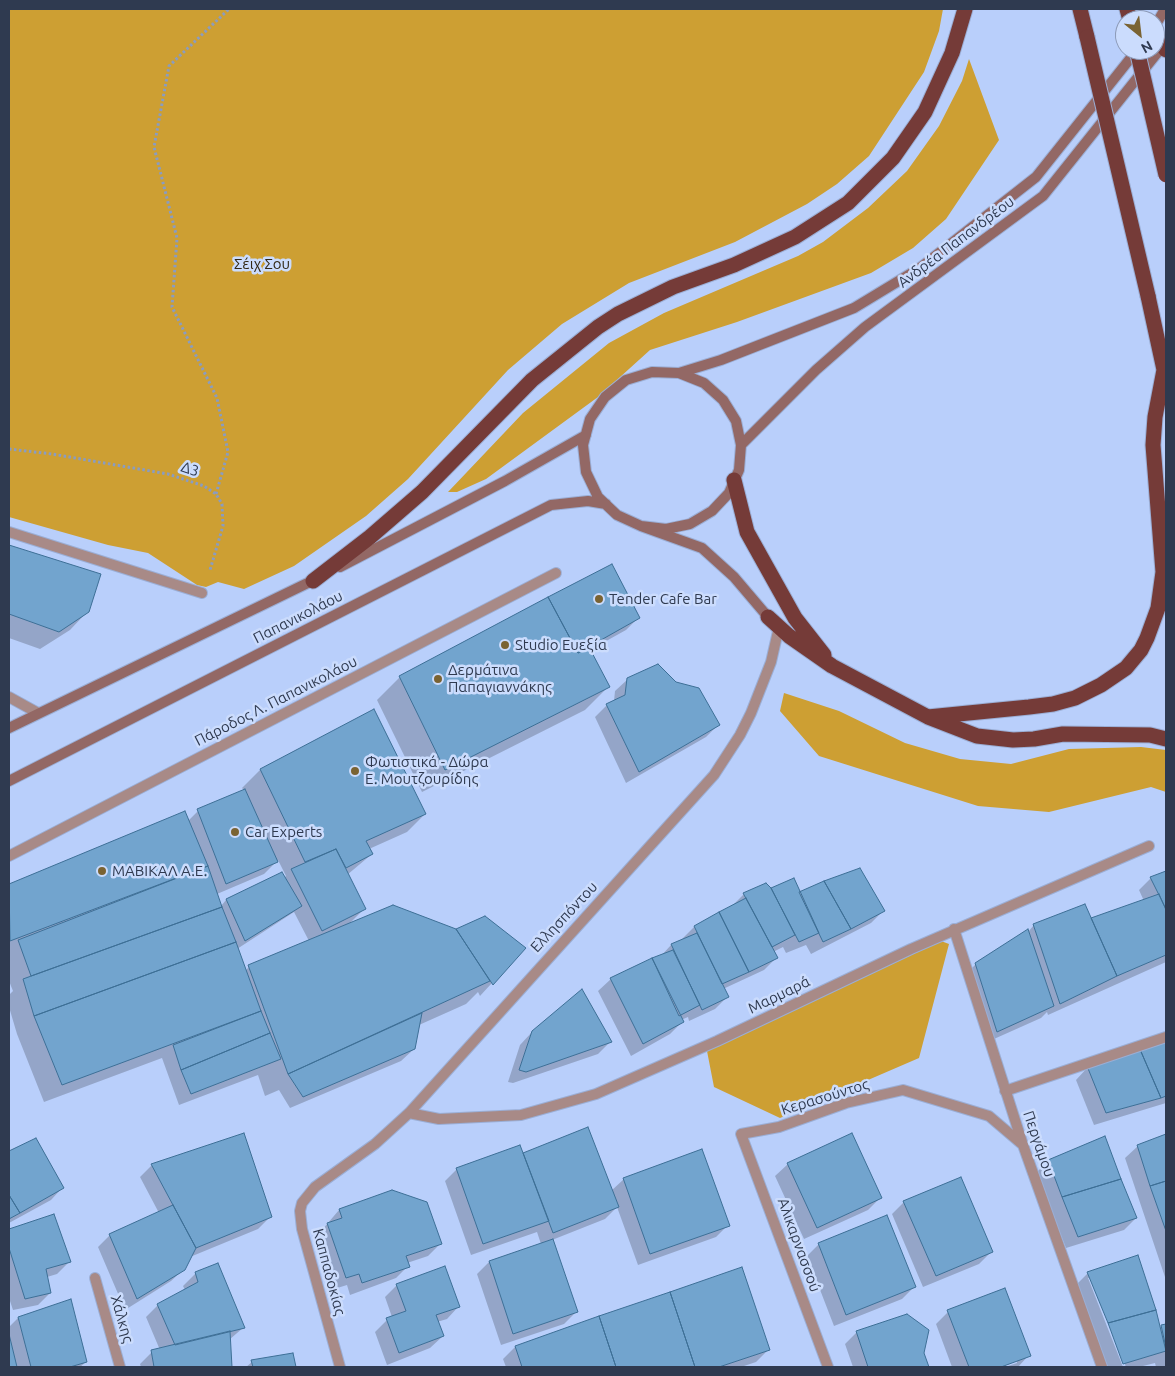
<!DOCTYPE html>
<meta charset="utf-8">
<style>
body{margin:0}
#map{position:relative;width:1175px;height:1376px;overflow:hidden;background:#b9cffb;font-family:Ubuntu,sans-serif}
canvas{display:block}
.frame{position:absolute;inset:0;border:10px solid #2f3a50;pointer-events:none}
.north{position:absolute;left:1115px;top:10px;width:50px;height:50px;box-sizing:border-box;background:#cbdcfd;border:1px solid #8d9bb8;border-radius:50%;rotate:151deg;font-size:14px;font-weight:700;line-height:20px;text-align:center;color:#2f3a50}
.north::after{content:'';display:block;margin:auto;width:18px;height:22px;background:#7a6333;clip-path:polygon(50% 0,100% 100%,50% 72%,0 100%)}
</style>
<div id="map">
<canvas width="1175" height="1376"></canvas>
<div class="frame"></div>
<div class="north">N</div>
</div>
<script>
const ctx = document.querySelector('canvas').getContext('2d');
ctx.lineJoin = 'round';
function fillPath(path, color) { ctx.fillStyle = color; ctx.fill(path, 'evenodd'); }
const poly = rows => new Path2D(rows.map(r => 'M' + r).join(''));
function stroke(path, color, width, dash) { ctx.strokeStyle = color; ctx.lineWidth = width; ctx.lineCap = dash ? 'butt' : 'round'; ctx.setLineDash(dash || []); ctx.stroke(path); }
function label(font, color, halo, rows, align = 'center') {
  ctx.font = font + ' Ubuntu,sans-serif'; ctx.lineWidth = 5; ctx.setLineDash([]); ctx.textBaseline = 'middle'; ctx.strokeStyle = halo; ctx.fillStyle = color; for (const [text, x, y, turn = 0] of rows) {
    ctx.save(); ctx.translate(x, y); ctx.rotate((+turn || 0) * Math.PI / 180); ctx.textAlign = isNaN(turn) ? turn : align; if (halo) ctx.strokeText(text, 0, 0); ctx.fillText(text, 0, 0); ctx.restore();
  }
}
const green = poly([
 [9,9,943,9,939,31,924,72,869,156,837,184,807,204,735,242,629,283,562,324,508,370,408,479,366,516,294,566,244,589,218,582,206,587,197,585,148,553,108,545,9,517],
 [969,59,999,140,946,219,913,248,871,273,737,322,650,350,598,397,486,479,457,492,448,492,523,413,609,343,664,313,798,256,823,242,868,208,907,171,939,126,962,81],
 [784,693,839,711,905,743,960,759,1011,764,1069,749,1141,747,1166,750,1166,792,1151,787,1049,812,978,806,819,756,780,711],
 [941,941,949,944,919,1058,780,1118,714,1087,707,1051]
]);
const shadow = poly([
 [9,547,100,575,88,611,70,630,40,649,9,638],
 [638,618,626,630,590,650,608,687,585,710,422,792,377,700,400,677],
 [628,679,718,725,706,737,626,783,595,717,607,705,614,701,615,691],
 [373,711,425,814,407,832,369,849,372,854,347,875,364,909,348,925,457,930,524,948,480,996,478,992,466,1004,419,1025,414,1049,401,1061,290,1108,279,1090,265,1096,258,1075,179,1105,162,1058,44,1102,17,1034,9,1007,9,995,13,991,9,981,9,885,185,813,188,821,198,811,244,790,242,788,260,770],
 [278,860,286,876,284,878,281,874,226,900,221,906,217,894,264,874],
 [294,912,309,941,249,967,245,971,237,949],
 [1166,872,1166,962,1048,1015,1047,1012,1041,1018,985,1043,964,976,976,964,1028,932,1034,925,1091,920,1144,901,1139,890,1151,878],
 [793,880,798,893,883,911,871,923,811,954,806,945,786,953,783,947,773,952,776,958,764,970,723,989,727,997,715,1009,689,1021,688,1017,681,1020,682,1022,670,1034,631,1056,598,991,611,979,660,957,671,945,683,940,682,939,694,927,732,906,744,894,770,890],
 [532,1032,610,1042,598,1054,513,1083,508,1082,520,1045],
 [1166,1042,1166,1103,1094,1125,1076,1080,1088,1067],
 [852,1135,880,1198,868,1210,804,1239,775,1176,788,1164],
 [1166,1136,1166,1280,1125,1158,1138,1146],
 [1104,1137,1136,1218,1124,1230,1066,1248,1036,1173,1048,1161],
 [36,1139,63,1187,51,1200,9,1223,9,1152],
 [522,1154,611,1191,624,1179,728,1225,716,1237,638,1265,617,1207,605,1219,552,1240,576,1312,564,1324,501,1345,477,1274,489,1262,541,1244,537,1232,471,1255,445,1181,457,1169],
 [152,1165,270,1217,258,1229,190,1257,184,1269,171,1281,125,1310,98,1247,110,1235,159,1213,140,1177],
 [392,1192,440,1244,428,1256,407,1263,408,1266,396,1278,350,1295,347,1285,334,1289,316,1237,339,1210],
 [904,1202,991,1252,979,1264,923,1287,892,1214],
 [54,1216,70,1261,57,1274,47,1277,50,1293,38,1305,13,1310,9,1298,9,1230],
 [819,1244,914,1287,902,1299,834,1326,807,1256],
 [196,1273,244,1327,229,1340,230,1367,141,1367,140,1364,152,1352,160,1350,146,1317,158,1305,185,1290,183,1286],
 [1088,1273,1159,1327,1166,1325,1166,1367,1156,1367,1155,1363,1139,1367,1126,1367,1091,1278,1088,1278,1123,1367,1108,1367,1076,1285],
 [397,1285,459,1306,447,1319,437,1322,443,1336,430,1348,387,1365,375,1332,387,1320,392,1317,385,1297],
 [948,1312,1029,1355,1018,1367,1005,1367,1017,1363,1017,1360,998,1367,952,1367,936,1324],
 [18,1318,86,1362,80,1367,9,1367,9,1327],
 [857,1332,923,1353,928,1367,853,1367,845,1344],
 [515,1347,768,1350,756,1362,741,1367,506,1367,503,1359],
 [292,1354,295,1367,246,1367,252,1362]
]);
const building = poly([
 [9,545,101,574,89,612,59,632,9,614,9,545],
 [612,564,640,618,578,653,548,597,612,564],
 [548,597,578,653,589,647,610,687,445,770,399,676,548,597],
 [658,664,676,682,699,688,720,725,639,772,606,704,625,695,627,678,658,664],
 [374,709,426,814,366,841,373,854,346,868,336,849,305,862,260,769,374,709],
 [245,789,278,862,226,884,197,809,245,789],
 [185,811,208,866,10,941,9,884,185,811],
 [336,849,366,909,322,931,291,869,336,849],
 [208,866,222,907,31,976,18,940,208,866],
 [860,868,885,911,851,929,824,881,860,868],
 [1166,871,1166,909,1150,877,1166,871],
 [282,872,302,906,245,941,226,899,282,872],
 [794,878,819,933,799,942,771,888,794,878],
 [824,881,851,929,823,942,799,892,824,881],
 [766,883,771,888,795,935,772,947,743,893,766,883],
 [1159,894,1166,910,1166,955,1117,976,1091,918,1159,894],
 [746,898,778,958,749,972,719,912,746,898],
 [1085,904,1117,976,1060,1004,1033,924,1085,904],
 [393,905,456,929,490,981,288,1074,248,965,393,905],
 [222,907,236,942,34,1016,23,979,222,907],
 [719,912,749,972,722,984,694,926,719,912],
 [485,916,526,948,493,985,456,929,485,916],
 [1028,929,1054,1006,997,1032,975,963,1028,929],
 [697,933,729,997,702,1010,671,944,697,933],
 [236,942,261,1011,62,1085,34,1016,236,942],
 [673,950,700,1005,679,1016,652,958,673,950],
 [652,958,684,1022,643,1044,610,978,652,958],
 [582,989,612,1042,526,1072,519,1070,532,1031,582,989],
 [261,1011,270,1033,181,1070,173,1045,261,1011],
 [422,1013,415,1049,303,1097,288,1074,422,1013],
 [270,1033,281,1059,191,1094,181,1070,270,1033],
 [1166,1041,1166,1096,1161,1098,1139,1047,1166,1041],
 [1139,1047,1161,1098,1106,1113,1087,1066,1139,1047],
 [588,1127,619,1207,553,1233,523,1153,588,1127],
 [244,1133,272,1217,196,1248,151,1164,244,1133],
 [852,1133,882,1198,817,1228,787,1163,852,1133],
 [1166,1134,1166,1181,1150,1186,1137,1145,1166,1134],
 [1105,1136,1121,1179,1062,1197,1048,1160,1105,1136],
 [36,1138,64,1188,20,1213,9,1195,9,1151,36,1138],
 [520,1145,549,1221,483,1244,456,1168,520,1145],
 [702,1149,730,1226,650,1254,623,1178,702,1149],
 [961,1177,993,1252,936,1276,903,1201,961,1177],
 [1121,1179,1137,1218,1078,1237,1062,1197,1121,1179],
 [1166,1181,1166,1231,1150,1186,1166,1181],
 [392,1190,427,1202,442,1244,406,1256,410,1267,362,1283,359,1274,346,1278,327,1223,342,1218,339,1209,392,1190],
 [9,1195,20,1213,9,1219,9,1195],
 [173,1205,196,1248,185,1270,137,1299,109,1234,173,1205],
 [54,1214,71,1262,46,1269,51,1293,25,1299,9,1248,9,1229,54,1214],
 [887,1215,916,1287,846,1315,818,1243,887,1215],
 [553,1239,578,1312,513,1334,489,1261,553,1239],
 [1138,1255,1156,1310,1108,1323,1087,1272,1138,1255],
 [218,1263,245,1328,175,1345,157,1304,198,1282,195,1272,218,1263],
 [445,1266,460,1307,436,1315,444,1336,399,1353,386,1318,406,1311,396,1284,445,1266],
 [742,1267,770,1350,719,1367,695,1367,670,1292,742,1267],
 [1005,1288,1031,1356,1001,1367,969,1367,947,1310,1005,1288],
 [670,1292,695,1367,616,1367,599,1316,670,1292],
 [71,1299,87,1362,70,1367,31,1367,18,1317,71,1299],
 [1156,1310,1166,1351,1123,1364,1108,1323,1156,1310],
 [907,1314,929,1330,924,1353,929,1367,868,1367,856,1331,907,1314],
 [599,1316,616,1367,522,1367,515,1346,599,1316],
 [1166,1324,1166,1348,1161,1325,1166,1324],
 [230,1331,232,1367,154,1367,151,1350,230,1331],
 [9,1334,17,1367,9,1367,9,1334],
 [293,1353,296,1367,253,1367,251,1360,293,1353]
]);
const path = poly([
 [9,449,52,454,168,474,204,486,216,494,222,504,223,526,210,570],
 [216,494,228,452,217,398,172,307,177,238,154,147,169,66,229,9]
]);
const street = poly([
 [9,532,202,593],
 [9,697,38,713],
 [9,856,556,573],
 [954,929,1023,1145,1102,1367],
 [1005,1091,1166,1037],
 [409,1113,439,1119,521,1115,596,1094,717,1041,911,949,1149,846],
 [95,1278,120,1367],
 [340,1367,302,1229,300,1211,302,1203,315,1187,375,1144,409,1113,714,775,740,735,751,713,771,662,779,627],
 [828,1367,741,1134,779,1127,846,1103,903,1090,989,1116,1023,1145]
]);
const secondary = poly([
 [1155,26,1165,9],
 [679,373,721,360,854,308,920,268,1036,177,1137,50],
 [741,445,816,370,865,327,1043,196,1166,42],
 [641,526,666,529,690,524,712,511,729,493,739,470,741,445,736,421,723,400,704,383,679,373,652,372,626,380,605,397,590,419,583,445,586,472,598,497,617,515,641,526,702,548,734,577,768,617],
 [340,567,505,481,586,435],
 [9,728,318,578],
 [9,781,551,505,588,501,606,504]
]);
const highway = poly([
 [1080,9,1087,37],
 [1127,9,1130,20],
 [1155,34,1166,50],
 [1148,296,1166,379],
 [734,480,747,532,795,618,824,655],
 [313,581,370,537,422,492,532,380,598,327,618,314,673,287,734,265,795,237,848,203,893,158,925,112,952,53,965,9],
 [768,617,789,636,832,666,928,717,977,736,1013,740,1034,739,1063,734,1150,735,1166,739],
 [928,717,1029,707,1053,704,1075,698,1101,685,1126,668,1141,650,1147,638,1158,608,1163,572,1153,445,1155,417,1164,370]
]);
const highwayBridge = poly([
 [1087,37,1148,296],
 [1137,50,1166,175]
]);
const markers = [
 [599,599,5,"#7a6333"],
 [505,645,5,"#7a6333"],
 [438,679,5,"#7a6333"],
 [355,771,5,"#7a6333"],
 [235,832,5,"#7a6333"],
 [102,871,5,"#7a6333"]
];
const streetNames = [
 ["Ανδρέα Παπανδρέου",956,242,-37],
 ["Δ3",190,469,18],
 ["Παπανικολάου",298,617,-27],
 ["Πάροδος Λ. Παπανικολάου",276,701,-27],
 ["Ελλησπόντου",564,917,-47],
 ["Μαρμαρά",779,995,-26],
 ["Κερασούντος",825,1097,-17],
 ["Περγάμου",1039,1144,71],
 ["Αλικαρνασσού",799,1245,70],
 ["Καππαδοκίας",329,1272,75],
 ["Χάλκης",122,1319,74]
];
const parkNames = [
 ["Σέιχ Σου",262,264]
];
const poiNames = [
 ["Tender Cafe Bar",609,599],
 ["Studio Ευεξία",515,645],
 ["Δερμάτινα",448,670],
 ["Παπαγιαννάκης",448,687],
 ["Φωτιστικά - Δώρα",365,762],
 ["Ε. Μουτζουρίδης",365,779],
 ["Car Experts",245,832],
 ["ΜΑΒΙΚΑΛ Α.Ε.",112,871]
];
fillPath(green, '#cd9f33');
fillPath(shadow, '#0003');
fillPath(building, '#72a4ce');
stroke(building, '#3d6f96', 1);
stroke(street, '#9baed5', 12);
stroke(secondary, '#9baed5', 12);
stroke(highway, '#9baed5', 17);
stroke(path, '#8a9cc1', 3, [2.5, 2.5]);
stroke(street, '#a88a87', 10);
stroke(secondary, '#936865', 10);
stroke(highway, '#753b38', 15);
stroke(highwayBridge, '#9baed5', 17, []);
stroke(highwayBridge, '#753b38', 15);
for (const [x, y, r, color] of markers) { const dot = new Path2D(); dot.arc(x, y, r, 0, 2 * Math.PI); ctx.fillStyle = color; ctx.fill(dot); stroke(dot, '#cbdcfd', 2); }
label('15px', '#2f3a50', '#cbdcfd', streetNames);
label('15px', '#322815', '#cbdcfd', parkNames);
label('15px', '#2f3a50', '#cbdcfd', poiNames, 'left');
</script>
